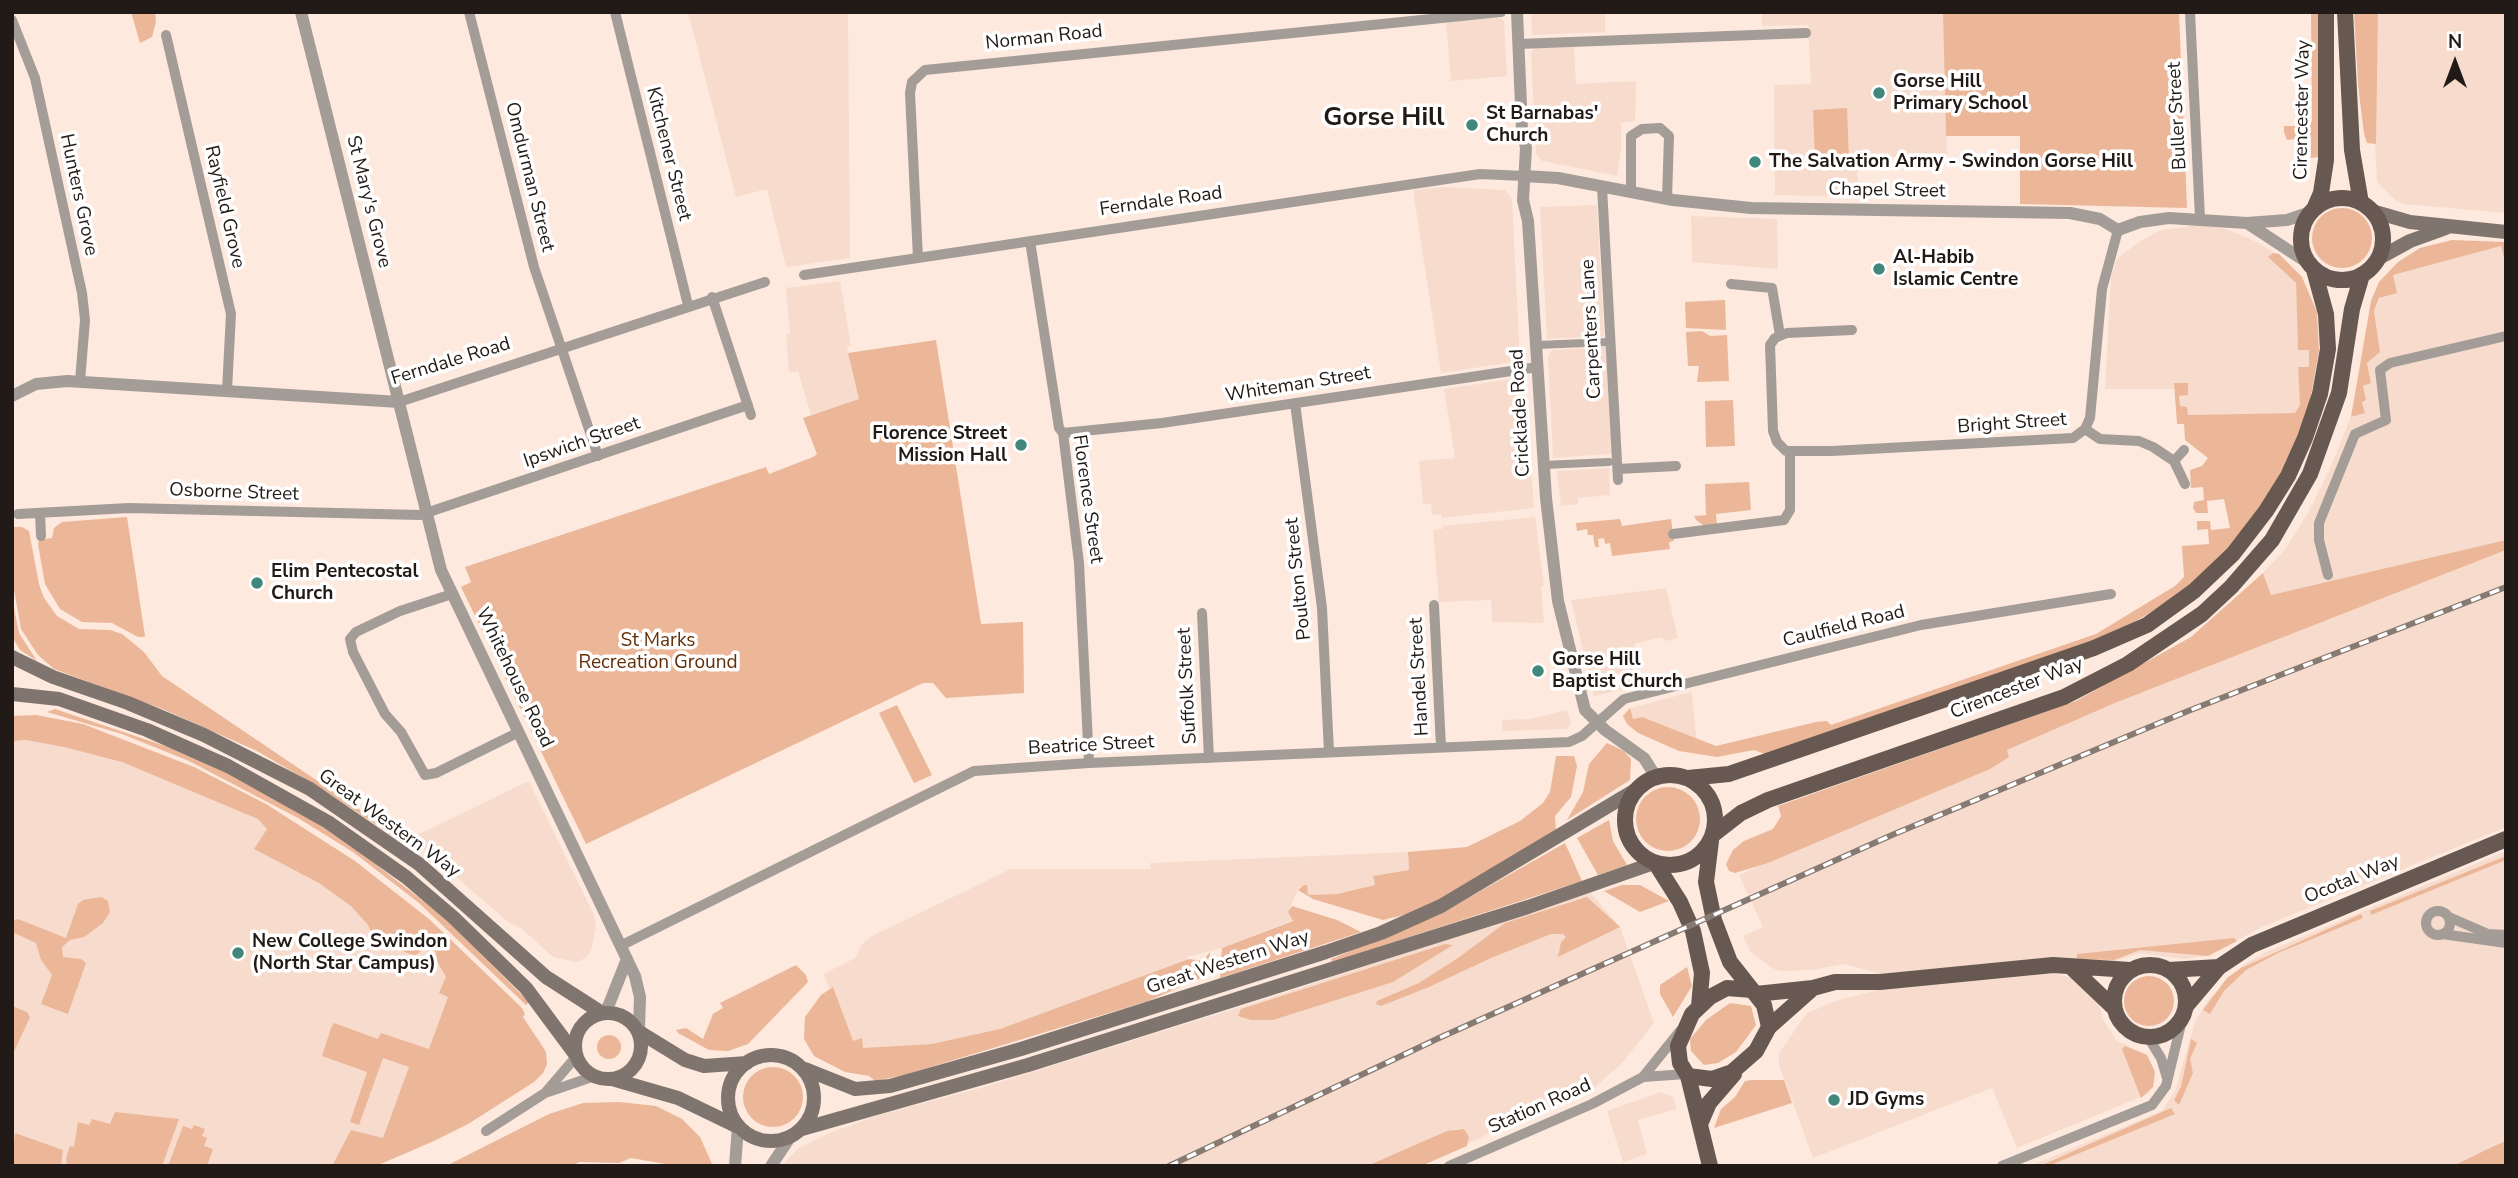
<!DOCTYPE html>
<style>
body{margin:0}
#map{position:relative;width:2518px;height:1178px;overflow:hidden;background:#fde9de;font-family:"Nunito Sans",sans-serif}
canvas{display:block}
.frame{position:absolute;inset:0;border:14px solid #211a16;pointer-events:none}
.north{position:absolute;left:2420px;top:28px;width:70px;height:70px;-webkit-text-stroke:5px #fff;paint-order:stroke;rotate:0deg;font-size:19px;font-weight:700;line-height:28px;text-align:center;color:#211a16}
.north::after{content:'';display:block;margin:auto;width:24px;height:32px;background:#211a16;clip-path:polygon(50% 0,100% 100%,50% 72%,0 100%)}
</style>
<div id="map">
<canvas width="2518" height="1178"></canvas>
<div class="frame"></div>
<div class="north">N</div>
</div>
<script>
const ctx = document.querySelector('canvas').getContext('2d');
ctx.lineJoin = 'round';
function fillPath(path, color) { ctx.fillStyle = color; ctx.fill(path, 'evenodd'); }
const poly = rows => new Path2D(rows.map(r => 'M' + r).join(''));
function stroke(path, color, width, dash) { ctx.strokeStyle = color; ctx.lineWidth = width; ctx.lineCap = dash ? 'butt' : 'round'; ctx.setLineDash(dash || []); ctx.stroke(path); }
function label(font, color, halo, rows, align = 'center') {
  ctx.font = font + ' "Nunito Sans",sans-serif'; ctx.lineWidth = 7; ctx.setLineDash([]); ctx.textBaseline = 'middle'; ctx.strokeStyle = halo; ctx.fillStyle = color; for (const [text, x, y, turn = 0] of rows) {
    ctx.save(); ctx.translate(x, y); ctx.rotate((+turn || 0) * Math.PI / 180); ctx.textAlign = isNaN(turn) ? turn : align; if (halo) ctx.strokeText(text, 0, 0); ctx.fillText(text, 0, 0); ctx.restore();
  }
}
const built = poly([
 [688,12,848,12,850,258,786,267,767,189,736,197],
 [1531,12,1605,12,1605,32,1532,35],
 [1762,12,1943,12,1947,157,1857,157,1858,197,1775,195,1774,85,1811,84,1808,25,1762,26],
 [2368,12,2506,12,2506,213,2404,204,2394,199,2377,182],
 [1499,18,1504,21,1507,76,1451,81,1446,22],
 [1574,47,1576,84,1636,81,1635,121,1621,123,1621,151,1617,176,1542,161,1536,154,1531,53,1534,48],
 [1443,187,1505,190,1512,199,1520,361,1441,373,1413,190],
 [1597,205,1604,336,1547,339,1540,207],
 [1691,216,1777,219,1778,269,1692,262],
 [2197,225,2223,228,2255,241,2275,253,2268,257,2296,283,2298,349,2309,350,2309,367,2298,367,2300,405,2295,413,2187,415,2180,407,2179,396,2188,395,2175,383,2175,389,2105,389,2111,276,2117,259,2140,241,2161,230],
 [2501,246,2506,266,2506,540,2271,595,2263,573,2283,552,2308,513,2328,473,2351,417,2365,413,2362,401,2366,400,2363,386,2371,383,2367,362,2380,352,2374,311,2393,275],
 [840,281,851,346,847,347,860,399,811,415,798,371,789,372,786,334,790,334,786,288],
 [1606,347,1611,454,1553,458,1548,356,1552,350],
 [1525,377,1534,508,1441,518,1441,514,1432,515,1431,504,1423,504,1419,461,1455,458,1444,389],
 [1609,468,1610,495,1578,498,1578,504,1561,506,1557,471],
 [1535,517,1544,585,1541,586,1544,623,1492,622,1491,600,1439,602,1433,530,1442,529,1443,526],
 [2506,550,2506,827,2262,927,2208,956,2184,959,2139,953,2114,962,2054,957,1880,974,1845,964,1811,970,1781,971,1774,969,1751,953,1743,936,1763,927,1739,875,1880,813,2007,750,2115,703],
 [1666,588,1678,638,1666,641,1661,637,1635,644,1636,650,1630,652,1636,686,1594,696,1571,600],
 [1692,692,1696,738,1642,717,1632,719,1630,708],
 [1567,710,1571,723,1567,729,1502,731,1502,720,1530,719],
 [12,719,69,723,323,842,540,1040,546,1052,547,1064,543,1073,534,1082,468,1124,376,1166,12,1166],
 [529,781,594,915,596,928,591,951,587,957,577,962,553,957,522,929,508,922,411,838],
 [2506,851,2506,1141,2453,1166,2030,1166,2162,1111,2175,1091,2195,1022,2207,1001,2243,965,2264,953],
 [1408,852,1409,870,1373,876,1375,885,1337,894,1307,895,1300,886,1290,907,1293,920,1222,948,1187,957,1190,969,874,1071,809,1025,832,994,823,974,855,958,863,943,874,935,1011,869,1151,869,1150,863],
 [1590,892,1620,927,1654,1023,1623,1062,1594,1088,1468,1143,1469,1137,1464,1129,1455,1129,1367,1166,781,1166,799,1148,829,1133,879,1115,984,1087,1263,1000],
 [2049,972,2073,978,2096,996,2104,1021,2117,1041,2147,1055,2155,1080,2148,1094,2017,1148,1992,1088,1813,1158,1779,1065,1779,1053,1807,1013,1839,1000,1885,988],
 [1661,1092,1673,1097,1677,1109,1638,1120,1647,1154,1623,1162,1607,1111]
]);
const green = poly([
 [131,12,155,12,156,22,152,37,140,43],
 [1943,12,2179,12,2187,208,2020,204,2020,136,1946,136],
 [2311,12,2318,12,2319,157,2311,158,2311,137,2287,140,2284,132,2284,126,2309,126,2312,121],
 [2354,12,2378,12,2376,144,2367,143,2364,134,2358,85],
 [1847,108,1849,159,1815,161,1813,110],
 '2312 238a30 30 0 1 1 60 0a30 30 0 1 1-60 0Z',
 [2452,240,2505,242,2506,266,2501,246,2393,275,2397,293,2379,298,2374,311,2380,352,2367,363,2371,383,2363,386,2366,400,2362,402,2365,413,2351,417,2371,301,2379,282,2398,262,2420,248],
 [2273,253,2279,254,2302,277,2317,312,2319,351,2308,412,2285,468,2246,529,2209,569,2174,599,2110,636,1765,754,1754,750,1717,757,1679,751,1638,733,1627,724,1623,716,1630,708,1633,719,1642,717,1716,746,1816,722,1827,721,1831,725,2096,634,2175,586,2184,577,2182,546,2209,544,2208,529,2197,530,2197,521,2210,521,2211,530,2230,528,2224,499,2207,501,2208,513,2196,513,2193,508,2194,502,2204,500,2203,487,2191,488,2190,470,2202,466,2208,458,2185,440,2184,424,2177,424,2174,383,2188,383,2188,395,2179,396,2180,406,2187,407,2188,415,2295,413,2300,405,2298,367,2309,367,2309,350,2298,350,2296,283,2268,257],
 [1725,300,1726,330,1686,328,1685,302],
 [1702,331,1710,336,1727,335,1729,381,1697,382,1699,366,1688,366,1686,332],
 [936,340,981,624,1023,622,1024,693,946,698,933,683,923,683,586,844,461,587,471,582,465,567,766,467,769,474,813,457,817,454,803,418,859,399,848,353],
 [1733,400,1735,446,1706,447,1705,401],
 [1749,482,1751,510,1716,514,1717,525,1703,525,1696,520,1694,516,1706,515,1705,484],
 [127,517,145,636,144,637,138,637,112,623,82,622,60,609,45,584,38,544,39,540,52,538,54,528,62,522],
 [1620,519,1622,526,1671,519,1674,541,1669,542,1670,549,1612,556,1610,543,1605,544,1604,538,1598,539,1599,547,1595,547,1593,535,1588,535,1587,529,1577,531,1576,523],
 [12,527,22,527,29,531,39,584,44,598,57,616,79,629,110,630,122,634,144,652,162,676,405,840,397,839,327,792,257,751,165,710,54,669,38,655,21,629,12,579],
 [2506,540,2506,550,2115,703,2007,750,2009,757,1990,769,1768,863,1735,873,1729,871,1726,864,1733,850,1744,841,1773,829,1781,816,1778,806,2076,701,2191,637,2263,573,2271,595],
 [12,598,19,633,37,661,20,650,13,638],
 [897,705,932,775,914,783,879,713],
 [55,709,177,750,228,773,305,815,357,850,444,917,529,1002,526,1005,419,903,353,852,298,818,189,761,122,734,47,712],
 [36,715,83,724,194,767,266,804,355,861,429,919,522,1008,525,1014,523,1017,546,1052,547,1064,543,1073,534,1082,468,1124,434,1141,376,1166,332,1166,351,1130,383,1138,409,1067,383,1058,359,1125,350,1122,367,1072,322,1056,331,1028,334,1023,378,1039,381,1033,429,1049,448,997,439,993,446,977,438,963,434,946,427,946,416,955,410,954,374,939,368,925,351,906,319,883,254,849,267,829,258,819,122,762,64,747,26,740,12,741,12,716],
 [1607,743,1624,751,1631,759,1630,780,1567,820,1583,792,1589,764],
 [1556,756,1574,756,1577,766,1571,797,1555,816,1556,830,1448,896,1408,914,1383,920,1313,899,1298,890,1304,885,1307,885,1308,895,1337,894,1375,885,1373,876,1409,870,1408,852,1467,847,1520,821,1543,803,1550,792],
 '1636 819a32 32 0 1 1 64 0a32 32 0 1 1-64 0Z',
 [1609,820,1613,841,1627,865,1598,875,1577,838],
 [1565,843,1582,881,1332,962,1331,959,1440,914],
 [2506,856,2506,860,2371,915,2370,911],
 [1622,885,1640,885,1669,901,1640,912,1604,891],
 [101,897,108,901,110,912,103,923,84,937,70,940,62,947,63,957,81,959,86,963,68,1014,41,1004,52,975,41,960,36,943,12,932,12,921,18,919,66,938,78,904,83,900],
 [1587,897,1620,927,1558,957,1561,942,1566,937,1563,934,1551,934,1491,958,1429,987,1381,1006,1376,1004,1377,1001,1419,983,1458,958,1505,923],
 [1292,906,1337,920,1361,932,1220,978,1222,948,1293,921,1288,912],
 [2361,914,2363,918,2278,953,2246,970,2224,991,2210,1014,2203,1010,2227,978,2241,968],
 [2234,938,2237,941,2208,956,2140,950,2114,960,2077,959,2077,954],
 [1445,944,1453,945,1393,982,1273,1020,1251,1020,1238,1016,1241,1009],
 [1210,952,1210,968,1199,979,1148,1001,904,1075,875,1081,869,1076,845,1072,814,1056,804,1039,805,1017,821,995,833,987,853,1041,862,1038,863,1048,932,1044,1000,1029,1189,959,1203,961],
 [796,965,806,975,808,982,748,1044,728,1051,709,1050,678,1033,676,1030,686,1028,703,1039,713,1014,723,1008,720,1003],
 [1687,967,1692,986,1673,1017,1660,994,1660,985],
 '2124 1001a25 25 0 1 1 50 0a25 25 0 1 1-50 0Z',
 [1730,1003,1751,1006,1756,1025,1736,1052,1718,1063,1704,1065,1691,1051,1690,1039,1706,1020],
 [12,1006,27,1012,30,1017,12,1056],
 '597 1047a12 12 0 1 1 24 0a12 12 0 1 1-24 0Z',
 [2191,1039,2197,1043,2190,1059,2193,1073,2179,1105,2174,1100,2181,1087],
 [2125,1046,2147,1055,2155,1072,2153,1087,2141,1098,2122,1049],
 '743 1097a30 30 0 1 1 60 0a30 30 0 1 1-60 0Z',
 [1752,1080,1784,1080,1792,1103,1714,1128,1721,1109,1735,1097,1745,1081],
 [619,1102,656,1106,682,1119,700,1137,713,1166,677,1166,631,1158,619,1163,580,1162,569,1166,446,1166,549,1114,583,1103],
 [2171,1108,2175,1114,2048,1166,2040,1166],
 [115,1112,179,1119,162,1166,67,1166,66,1158,70,1146,74,1147,78,1122,89,1125,92,1119,110,1124],
 [194,1125,205,1129,202,1136,207,1138,204,1146,213,1149,207,1166,168,1166,183,1126,192,1129],
 [1464,1129,1469,1137,1467,1146,1421,1166,1367,1166,1447,1131],
 [15,1133,63,1150,61,1166,12,1166],
 [2506,1141,2506,1164,2453,1166,2492,1147]
]);
const pedestrian = poly([
 [1537,345,1610,342],
 [1544,465,1609,462]
]);
const minor = poly([
 [469,12,534,267,598,456],
 [615,12,688,305],
 [2190,12,2200,218],
 [12,20,35,78,82,293,85,320,80,381],
 [166,35,231,314,227,390],
 [1519,44,1806,33],
 [1602,187,1618,480],
 [1631,193,1631,136,1642,129,1660,128,1669,136,1667,199],
 [1030,241,1059,428,1063,433,1079,563,1089,763],
 [918,258,910,93,912,82,925,70,1501,12],
 [804,275,1480,174,1524,176],
 [1731,284,1772,288,1780,335],
 [712,297,751,415],
 [1852,330,1787,333,1775,338,1770,345,1773,431,1777,442,1786,451,1832,451,2073,438,2085,429,2090,418,2102,289,2118,230],
 [399,402,765,282],
 [1295,403,1322,608,1329,752],
 [2085,429,2100,439,2139,441,2153,447,2174,461,2185,484],
 [1063,433,1162,423,1538,367],
 [2174,461,2184,450],
 [1618,469,1676,466],
 [40,513,41,536],
 [18,514,129,508,420,515,748,405],
 [1673,534,1784,520,1790,510,1790,453],
 [2328,575,2319,540,2319,523,2355,434,2386,420,2380,370,2390,363,2506,336],
 [452,594,400,611,356,632,350,639,353,652,385,714,401,732,425,775,436,773,519,732],
 [1434,605,1441,747],
 [1202,613,1209,758],
 '2426 923a12 12 0 1 1 24 0a12 12 0 1 1-24 0Z',
 [2449,917,2488,934,2506,935],
 [2442,934,2506,943],
 [622,945,974,771,1089,763,1569,742,1582,736,1624,699,1921,625,2111,594],
 [2148,1037,2161,1058,2167,1078],
 [1643,1077,1686,1074],
 [548,1092,592,1077],
 [486,1131,545,1093,575,1058],
 [1449,1166,1592,1104,1643,1077,1680,1031],
 [2002,1166,2152,1105,2166,1086,2183,1016]
]);
const tertiary = poly([
 [301,12,441,570,635,976,640,997,639,1028],
 [1517,12,1522,129,1526,148,1523,200,1528,221,1546,498,1558,601,1585,710,1605,730,1644,758,1656,777],
 [1524,176,1558,178,1673,200,1751,208,2070,213,2100,219,2118,230,2140,222,2169,218,2247,223,2287,220,2311,212],
 [2247,223,2308,263],
 [12,396,36,384,67,381,399,402],
 [606,1012,627,959],
 [735,1166,738,1127],
 [771,1166,789,1139]
]);
const secondary = poly([
 [2372,211,2410,222,2506,232],
 [2379,258,2410,241,2446,228],
 [12,657,53,677,128,703,204,735,310,789,419,864,546,977,602,1013],
 [12,694,59,699,147,730,228,766,328,822,406,877,453,917,526,988,575,1054],
 '575 1046a33 33 0 1 1 66 0a33 33 0 1 1-66 0Z',
 [641,1033,685,1060,704,1066,747,1063],
 '728 1098a43 43 0 1 1 86 0a43 43 0 1 1-86 0Z',
 [805,1069,855,1089,890,1086,1021,1049,1326,952,1381,933,1441,906,1637,789],
 [612,1079,678,1098,736,1126],
 [802,1129,1028,1065,1528,907,1654,863]
]);
const primary = poly([
 [2345,12,2352,150,2361,203],
 '2301 239a41 41 0 1 1 82 0a41 41 0 1 1-82 0Z',
 [2315,207,2321,193,2326,160,2326,12],
 '1625 820a45 45 0 1 1 90 0a45 45 0 1 1-90 0Z',
 [1688,778,1729,774,2094,648,2147,625,2194,591,2233,554,2266,511,2288,476,2305,438,2320,394,2328,349,2326,314,2314,270],
 [1714,834,1741,813,1768,800,2064,697,2128,664,2202,614,2231,587,2272,540,2310,474,2339,393,2352,309,2362,275],
 [1711,841,1706,882,1714,920,1730,962,1764,1005,1769,1027,1756,1051,1732,1072,1712,1079,1688,1076,1680,1063,1678,1046,1692,1014,1710,997,1727,988,1752,990],
 [1656,864,1680,902,1693,931,1702,973,1699,1006],
 '2114 1001a36 36 0 1 1 72 0a36 36 0 1 1-72 0Z',
 [2072,968,2114,1008],
 [2169,970,2219,967],
 [1756,994,1813,988,1835,982,1880,982,2053,965,2130,970],
 [2186,1006,2219,967,2252,945,2506,839],
 [1769,1027,1813,988],
 [1688,1076,1710,1166],
 [1700,1124,1709,1103,1734,1074]
]);
const rail = poly([
 [1169,1166,1439,1038,1892,835,2188,711,2506,587]
]);
const markers = [
 [1879,93,7,"#42877b"],
 [1472,125,7,"#42877b"],
 [1755,162,7,"#42877b"],
 [1879,269,7,"#42877b"],
 [1021,445,7,"#42877b"],
 [257,583,7,"#42877b"],
 [1538,671,7,"#42877b"],
 [238,953,7,"#42877b"],
 [1834,1100,7,"#42877b"]
];
const streetNames = [
 ["Norman Road",1044,38,-6],
 ["Cirencester Way",2303,110,-89],
 ["Buller Street",2178,116,-93],
 ["Kitchener Street",668,154,76],
 ["Omdurman Street",529,177,76],
 ["Chapel Street",1887,191,1],
 ["Hunters Grove",78,195,78],
 ["St Mary's Grove",368,202,76],
 ["Ferndale Road",1161,202,-8],
 ["Rayfield Grove",224,207,77],
 ["Carpenters Lane",1592,329,-93],
 ["Ferndale Road",451,362,-17],
 ["Whiteman Street",1298,385,-9],
 ["Cricklade Road",1521,413,-93],
 ["Bright Street",2012,424,-4],
 ["Ipswich Street",582,443,-19],
 ["Osborne Street",234,493,2],
 ["Florence Street",1087,499,82],
 ["Poulton Street",1299,579,-96],
 ["Caulfield Road",1844,627,-14],
 ["Handel Street",1420,677,-93],
 ["Whitehouse Road",514,678,64],
 ["Suffolk Street",1188,686,-93],
 ["Cirencester Way",2017,689,-21],
 ["Beatrice Street",1091,746,-3],
 ["Great Western Way",389,824,36],
 ["Ocotal Way",2352,880,-22],
 ["Great Western Way",1228,963,-18],
 ["Station Road",1540,1107,-24]
];
const poiNames = [
 ["Gorse Hill",1893,82],
 ["Primary School",1893,104],
 ["St Barnabas'",1486,114],
 ["Church",1486,136],
 ["The Salvation Army - Swindon Gorse Hill",1769,162],
 ["Al-Habib",1893,258],
 ["Islamic Centre",1893,280],
 ["Florence Street",1007,434,"right"],
 ["Mission Hall",1007,456,"right"],
 ["Elim Pentecostal",271,572],
 ["Church",271,594],
 ["Gorse Hill",1552,660],
 ["Baptist Church",1552,682],
 ["New College Swindon",252,942],
 ["(North Star Campus)",252,964],
 ["JD Gyms",1848,1100]
];
const parkNames = [
 ["St Marks",658,641],
 ["Recreation Ground",658,663]
];
const districtNames = [
 ["Gorse Hill",1384,119]
];
fillPath(built, '#f7dccd');
fillPath(green, '#ebb798');
stroke(pedestrian, '#a49c97', 8);
stroke(minor, '#a49c97', 10);
stroke(tertiary, '#a49c97', 12);
stroke(secondary, '#80756e', 14);
stroke(primary, '#675951', 16);
stroke(rail, '#877a73', 6);
stroke(rail, '#fff', 3.5, [10]);
for (const [x, y, r, color] of markers) { const dot = new Path2D(); dot.arc(x, y, r, 0, 2 * Math.PI); ctx.fillStyle = color; ctx.fill(dot); stroke(dot, '#fff', 2.5); }
label('19px', '#211a16', '#fff', streetNames);
label('bold 19px', '#211a16', '#fff', poiNames, 'left');
label('19px', '#632f07', '#fff', parkNames);
label('bold 26px', '#211a16', '#fff', districtNames);
</script>
